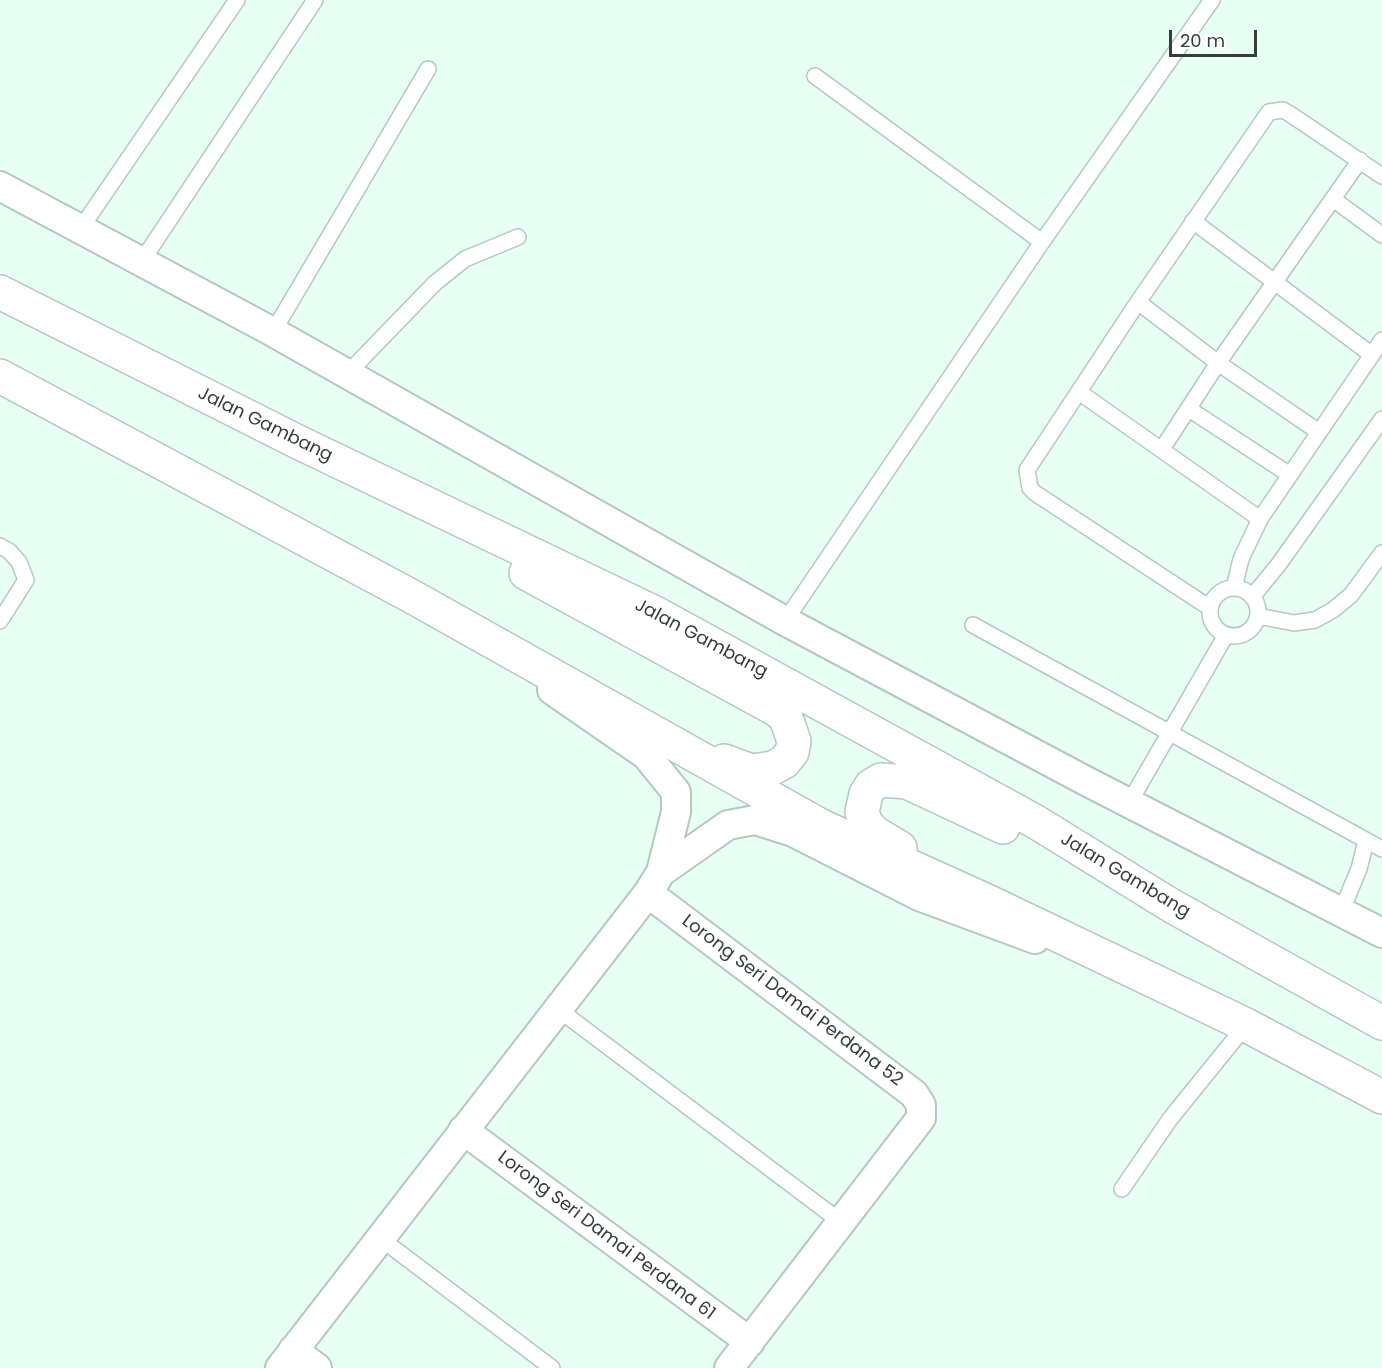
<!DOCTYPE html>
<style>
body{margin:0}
#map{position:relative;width:1382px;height:1368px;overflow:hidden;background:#e8fff4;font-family:Poppins,sans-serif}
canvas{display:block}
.scale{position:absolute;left:1169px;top:30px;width:88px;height:27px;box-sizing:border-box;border:3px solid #353e3a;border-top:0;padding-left:8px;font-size:18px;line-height:21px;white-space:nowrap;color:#353e3a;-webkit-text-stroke:4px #fff;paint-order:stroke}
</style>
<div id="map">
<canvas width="1382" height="1368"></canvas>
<div class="scale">20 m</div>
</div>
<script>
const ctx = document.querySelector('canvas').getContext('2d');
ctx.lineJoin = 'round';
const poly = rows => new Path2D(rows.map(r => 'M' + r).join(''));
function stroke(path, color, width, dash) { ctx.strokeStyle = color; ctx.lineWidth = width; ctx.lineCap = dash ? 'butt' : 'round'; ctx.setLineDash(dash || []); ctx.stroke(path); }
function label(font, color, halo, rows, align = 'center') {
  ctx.font = font + ' Poppins,sans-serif'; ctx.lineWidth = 6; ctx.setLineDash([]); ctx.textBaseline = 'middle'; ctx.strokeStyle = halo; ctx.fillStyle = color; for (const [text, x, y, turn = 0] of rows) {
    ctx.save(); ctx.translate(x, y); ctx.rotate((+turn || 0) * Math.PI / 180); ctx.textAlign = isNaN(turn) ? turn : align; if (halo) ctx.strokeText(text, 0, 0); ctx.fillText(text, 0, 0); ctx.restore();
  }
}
const lane = poly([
 [815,76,1042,242],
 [1333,199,1382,235],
 [1193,221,1372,355],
 [81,228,237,0],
 [142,261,315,0],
 [1138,302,1218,363,1319,432],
 [273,332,428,69],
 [346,375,435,283,465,259,518,237],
 [1079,392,1260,519],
 [1189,409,1290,475],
 [1162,449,1218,363,1360,160],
 [0,546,9,551,19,562,26,580,0,621],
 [1234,588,1241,559,1260,519,1382,340],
 '1210 612a24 24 0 1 1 48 0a24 24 0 1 1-48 0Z',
 [1252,597,1279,564,1382,419],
 [1210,608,1035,493,1030,488,1027,470,1138,302,1269,112,1283,110,1290,114,1382,176],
 [1258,616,1294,623,1315,620,1333,610,1351,595,1382,553],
 [785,621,1042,242,1212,0],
 [973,625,1382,849],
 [1129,803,1226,635],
 [1341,912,1359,869,1366,841],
 [558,1009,841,1222],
 [1122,1189,1170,1119,1246,1025],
 [380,1238,552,1368]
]);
const street = poly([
 [0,186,273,332,785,621,1086,781,1382,933],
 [552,690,646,755,676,792,676,812,661,872],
 [648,893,914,1094,921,1105,921,1118,729,1368],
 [463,1130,750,1342],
 [293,1350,317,1368],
 [280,1368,648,893,661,872,728,825,755,820,793,832,919,896,1035,939]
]);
const highway = poly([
 [0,292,300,443,657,614,1036,822,1172,906,1382,1023],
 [0,376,411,596,821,826,989,902,1246,1025,1382,1097],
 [526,573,777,710,786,718,794,741,792,752,784,762,773,768,751,771,724,761],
 [900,848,875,833,866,824,862,812,866,794,871,786,881,780,907,782,1003,827]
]);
const streetNames = [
 ["Jalan Gambang",265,425,26],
 ["Jalan Gambang",701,639,28],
 ["Jalan Gambang",1125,876,31],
 ["Lorong Seri Damai Perdana 52",792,1001,37],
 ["Lorong Seri Damai Perdana 61",606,1236,37]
];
stroke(lane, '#b3c9be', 18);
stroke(street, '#b3c9be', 32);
stroke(highway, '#b3c9be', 36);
stroke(lane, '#fff', 15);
stroke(street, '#fff', 28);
stroke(highway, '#fff', 33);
label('18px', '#353e3a', '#fff', streetNames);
</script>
